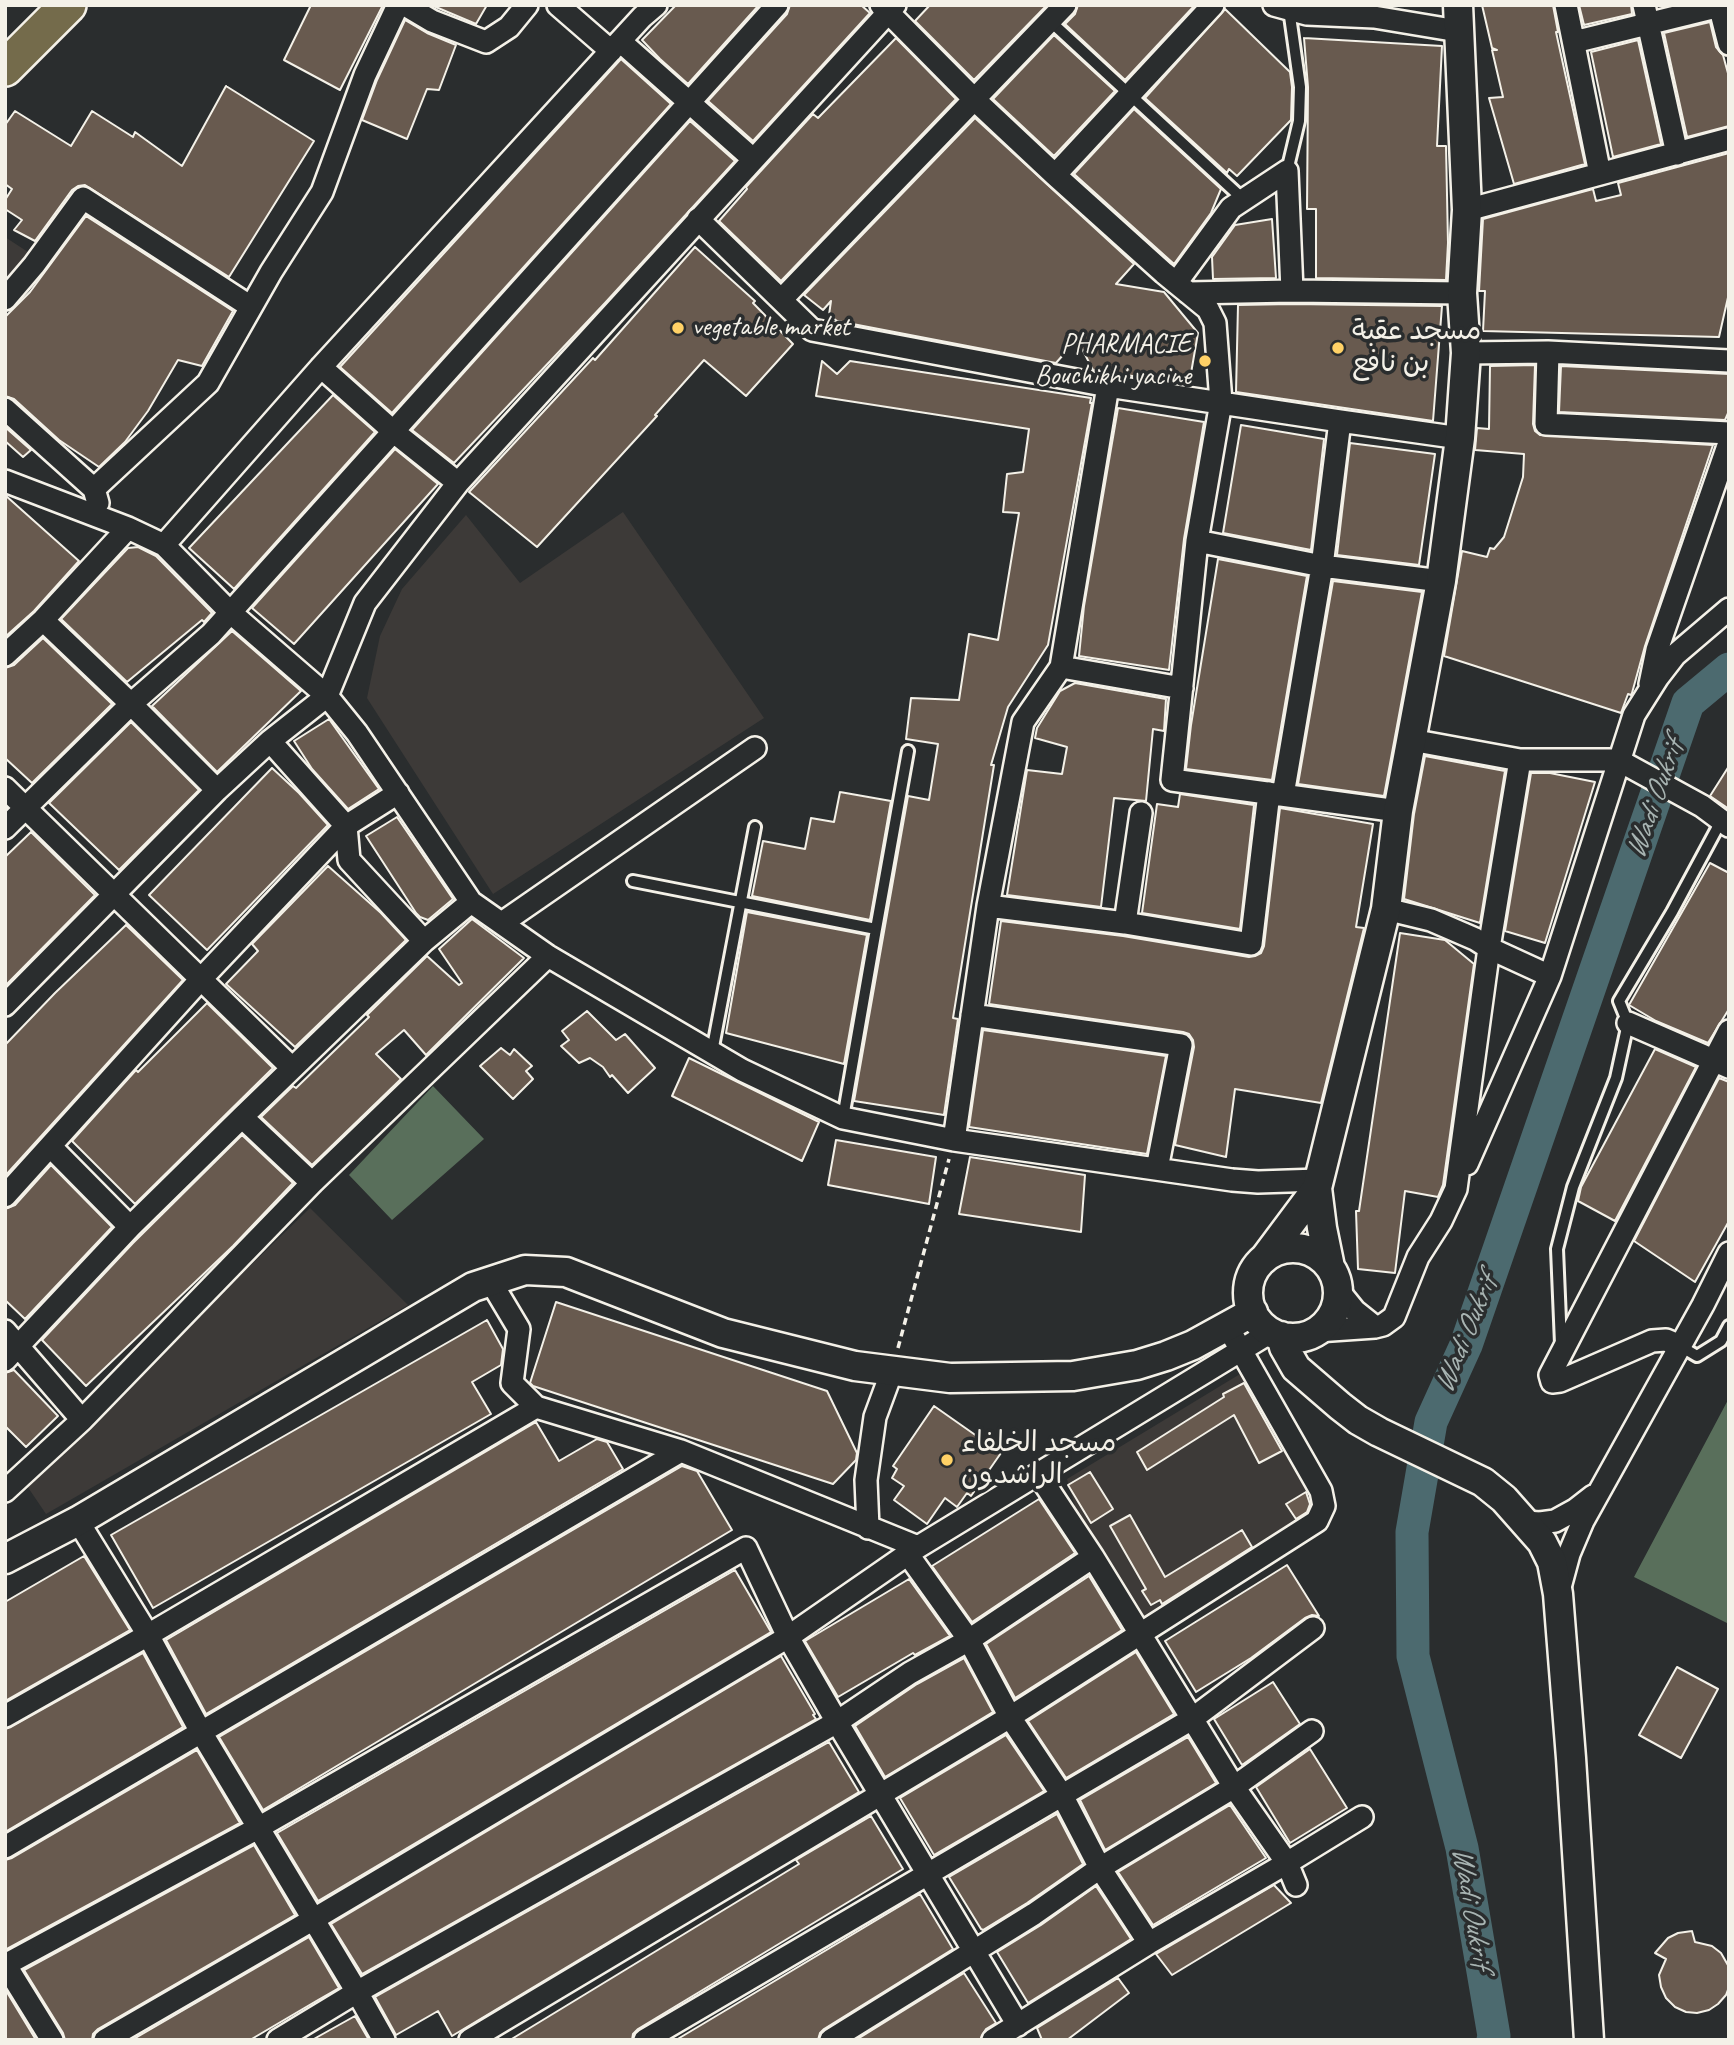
<!DOCTYPE html>
<meta charset="utf-8">
<style>
body{margin:0}
#map{position:relative;width:1734px;height:2045px;overflow:hidden;background:#2a2d2e;font-family:Caveat,sans-serif}
canvas{display:block}
.frame{position:absolute;inset:0;border:7px solid #f4f1e8;pointer-events:none}
</style>
<div id="map">
<canvas width="1734" height="2045"></canvas>
<div class="frame"></div>
</div>
<script>
const ctx = document.querySelector('canvas').getContext('2d');
ctx.lineJoin = 'round';
function fillPath(path, color) { ctx.fillStyle = color; ctx.fill(path, 'evenodd'); }
const poly = rows => new Path2D(rows.map(r => 'M' + r).join(''));
function stroke(path, color, width, dash) { ctx.strokeStyle = color; ctx.lineWidth = width; ctx.lineCap = dash ? 'butt' : 'round'; ctx.setLineDash(dash || []); ctx.stroke(path); }
function label(font, color, halo, rows, align = 'center') {
  ctx.font = font + ' Caveat,"Playpen Sans Arabic",sans-serif'; ctx.lineWidth = 7; ctx.setLineDash([]); ctx.textBaseline = 'middle'; ctx.strokeStyle = halo; ctx.fillStyle = color; for (const [text, x, y, turn = 0] of rows) {
    ctx.save(); ctx.translate(x, y); ctx.rotate((+turn || 0) * Math.PI / 180); ctx.textAlign = isNaN(turn) ? turn : align; if (halo) ctx.strokeText(text, 0, 0); ctx.fillText(text, 0, 0); ctx.restore();
  }
}
const built = poly([
 [5,237,31,254,5,283],
 [623,512,764,718,493,894,367,698,380,636,402,589,466,515,520,583],
 [310,1208,408,1305,46,1514,25,1483],
 [1245,1371,1326,1511,1146,1619,1076,1510,1067,1479]
]);
const green = poly([
 [433,1086,484,1139,392,1220,349,1175],
 [1729,1398,1729,1624,1634,1577]
]);
const river = poly([
 [1493,2040,1494,2036,1462,1848,1413,1656,1412,1532,1431,1422,1466,1345,1688,703,1729,669]
]);
const building = poly([
 [311,5,383,5,340,90,284,60,311,5],
 [431,5,487,5,476,24,431,5],
 [676,5,759,5,688,84,660,59,642,40,676,5],
 [790,5,861,5,870,13,753,141,708,101,787,14,790,5],
 [930,5,1047,5,974,80,915,21,930,5],
 [1078,5,1195,5,1125,80,1065,24,1075,14,1078,5],
 [1482,5,1553,5,1558,32,1556,32,1585,164,1514,184,1489,98,1503,97,1492,50,1497,50,1492,48,1482,5],
 [1579,5,1631,5,1632,14,1584,25,1579,5],
 [1225,9,1290,72,1292,87,1291,120,1237,176,1229,169,1227,173,1145,98,1225,9],
 [405,20,427,33,456,45,439,90,427,89,407,139,362,120,377,80,405,20],
 [1710,22,1716,47,1723,55,1729,77,1729,126,1687,137,1664,33,1710,22],
 [1054,35,1115,91,1054,156,993,99,1054,35],
 [896,38,956,99,781,281,719,221,747,189,746,187,813,114,818,118,896,38],
 [1304,38,1442,46,1437,146,1446,146,1448,243,1446,280,1316,278,1316,209,1307,209,1308,87,1304,38],
 [1638,40,1661,144,1613,157,1591,52,1638,40],
 [621,59,671,104,392,413,340,367,621,59],
 [226,86,314,141,229,277,85,185,78,186,72,190,35,241,14,230,22,220,5,209,5,200,12,189,5,184,5,125,15,111,71,146,92,111,133,137,135,132,182,166,226,86],
 [1134,109,1221,189,1211,213,1174,264,1074,174,1134,109],
 [975,118,1134,264,1116,284,1164,292,1198,333,1190,379,1185,384,1093,370,1077,339,1056,363,837,321,829,315,831,301,823,310,804,295,975,118],
 [690,121,735,161,605,303,454,463,412,430,690,121],
 [1729,153,1729,293,1719,337,1483,331,1485,291,1479,291,1483,219,1593,189,1596,201,1621,195,1618,183,1729,153],
 [86,216,233,311,202,366,178,360,148,411,125,442,99,467,59,440,14,399,5,396,5,317,30,292,86,216],
 [1272,219,1276,278,1213,279,1212,257,1235,225,1272,219],
 [695,247,755,301,753,303,793,344,746,396,704,360,655,415,657,416,537,547,469,492,593,358,595,360,695,247],
 [1292,304,1442,306,1433,421,1236,392,1238,305,1292,304],
 [822,361,837,374,850,361,1091,398,1090,403,1092,403,1048,645,1008,707,991,765,994,765,953,1018,958,1019,944,1115,854,1101,908,796,929,800,938,744,906,739,911,698,959,700,969,634,998,640,1019,513,1003,512,1007,474,1023,472,1029,429,816,396,822,361],
 [1535,365,1533,424,1535,431,1540,435,1713,445,1645,646,1632,693,1631,695,1628,694,1621,713,1444,656,1462,551,1487,557,1490,548,1494,549,1504,537,1523,477,1524,454,1475,450,1477,428,1489,429,1490,366,1535,365],
 [1561,366,1729,374,1729,411,1725,420,1559,412,1561,366],
 [333,395,375,432,234,589,189,548,333,395],
 [1118,408,1204,422,1184,539,1169,670,1079,656,1084,606,1118,408],
 [1241,425,1324,439,1311,550,1223,533,1241,425],
 [5,427,31,450,23,457,5,441,5,427],
 [1350,443,1435,454,1419,565,1337,555,1350,443],
 [395,449,438,484,294,644,252,608,395,449],
 [5,495,79,561,34,611,5,637,5,495],
 [138,547,156,556,212,613,204,622,202,620,127,682,61,619,128,548,138,547],
 [1218,559,1307,576,1272,780,1186,769,1191,725,1218,559],
 [1333,581,1422,592,1384,796,1298,784,1333,581],
 [232,631,301,691,217,772,152,706,232,631],
 [43,638,112,704,32,783,5,758,5,668,14,665,43,638],
 [1075,683,1166,699,1164,731,1153,729,1146,801,1114,798,1101,907,1007,895,1027,770,1062,774,1067,747,1035,738,1037,728,1060,691,1075,683],
 [329,719,379,789,348,809,312,769,294,741,329,719],
 [131,722,199,790,119,870,49,803,131,722],
 [1425,756,1505,771,1480,923,1404,899,1414,814,1425,756],
 [1729,766,1729,809,1710,796,1729,766],
 [272,768,299,793,328,825,207,950,149,895,272,768],
 [1531,773,1550,773,1595,782,1545,943,1505,931,1531,773],
 [840,792,891,801,870,920,752,896,763,841,805,849,811,818,834,822,840,792],
 [1180,794,1254,805,1240,929,1142,913,1157,804,1178,807,1180,794],
 [1280,808,1373,824,1356,927,1364,928,1321,1103,1235,1089,1226,1157,1175,1145,1194,1047,1193,1040,1189,1034,1183,1032,989,1004,1001,921,1123,936,1249,957,1255,956,1261,953,1264,946,1280,808],
 [397,817,453,899,428,920,420,917,416,913,366,836,397,817],
 [31,832,95,895,5,986,5,857,31,832],
 [1710,863,1729,873,1729,1009,1708,1043,1656,1021,1629,1005,1710,863],
 [328,866,381,913,406,940,295,1047,226,984,258,951,252,944,328,866],
 [747,912,867,935,844,1064,726,1033,747,912],
 [472,919,524,958,426,1055,404,1030,376,1054,401,1079,312,1165,261,1117,293,1086,296,1088,369,1017,367,1015,427,956,459,985,462,983,439,949,472,919],
 [126,925,183,980,5,1176,5,1045,55,993,126,925],
 [1400,933,1445,940,1474,964,1443,1185,1438,1197,1405,1191,1395,1273,1358,1269,1356,1211,1359,1211,1400,933],
 [207,1003,273,1068,135,1204,72,1141,136,1070,138,1072,207,1003],
 [587,1011,616,1040,625,1034,655,1068,628,1093,612,1075,610,1077,603,1067,590,1058,579,1063,561,1046,569,1040,562,1031,587,1011],
 [983,1030,1166,1056,1147,1154,969,1127,983,1030],
 [501,1048,510,1055,514,1049,532,1066,526,1071,533,1079,513,1099,480,1066,501,1048],
 [1655,1049,1696,1067,1615,1221,1578,1201,1581,1187,1655,1049],
 [689,1058,819,1122,802,1161,672,1096,689,1058],
 [1719,1078,1729,1082,1729,1221,1695,1282,1634,1241,1719,1078],
 [242,1135,293,1183,233,1246,86,1386,42,1340,133,1243,242,1135],
 [836,1140,936,1157,929,1204,828,1185,836,1140],
 [970,1157,1085,1175,1081,1232,959,1214,970,1157],
 [51,1165,112,1227,25,1319,5,1300,5,1209,15,1205,51,1165],
 [556,1302,827,1391,857,1453,856,1460,833,1484,533,1386,530,1383,556,1302],
 [487,1320,503,1349,501,1365,472,1382,491,1414,153,1608,111,1535,487,1320],
 [14,1370,58,1416,26,1447,5,1426,5,1373,14,1370],
 [1244,1383,1282,1451,1259,1463,1234,1415,1147,1470,1137,1452,1224,1397,1223,1394,1244,1383],
 [934,1406,1001,1453,971,1496,967,1493,957,1507,945,1498,927,1524,894,1500,904,1486,892,1478,897,1469,893,1466,934,1406],
 [536,1422,559,1461,597,1439,607,1442,623,1469,206,1714,166,1640,536,1422],
 [682,1466,697,1471,732,1530,263,1810,219,1737,682,1466],
 [1090,1472,1113,1509,1091,1523,1068,1485,1090,1472],
 [1306,1492,1310,1504,1307,1512,1296,1519,1286,1504,1306,1492],
 [1039,1499,1075,1553,972,1622,932,1566,1039,1499],
 [1130,1515,1165,1577,1242,1530,1252,1547,1162,1604,1160,1600,1151,1605,1142,1591,1146,1589,1110,1526,1130,1515],
 [84,1556,130,1630,5,1701,5,1602,84,1556],
 [1287,1565,1319,1616,1312,1615,1305,1618,1251,1658,1196,1692,1165,1641,1287,1565],
 [735,1570,771,1632,318,1901,277,1833,735,1570],
 [1089,1576,1122,1630,1015,1698,986,1644,1089,1576],
 [909,1579,950,1636,915,1655,913,1653,838,1697,805,1641,909,1579],
 [1136,1652,1174,1714,1066,1778,1028,1721,1136,1652],
 [143,1653,183,1727,5,1832,5,1729,11,1727,143,1653],
 [781,1656,815,1714,813,1715,816,1719,362,1974,331,1924,781,1656],
 [964,1658,993,1712,885,1777,855,1726,917,1684,964,1658],
 [1677,1667,1718,1689,1681,1758,1639,1735,1677,1667],
 [1273,1682,1300,1724,1242,1765,1214,1719,1273,1682],
 [1006,1735,1044,1791,934,1855,900,1798,1006,1735],
 [1188,1737,1216,1783,1105,1850,1080,1800,1188,1737],
 [829,1742,859,1792,452,2036,438,2011,396,2035,375,1997,829,1742],
 [1310,1749,1347,1808,1290,1843,1256,1787,1310,1749],
 [197,1750,240,1823,5,1950,5,1860,12,1858,197,1750],
 [1230,1805,1266,1858,1153,1925,1118,1872,1230,1805],
 [1057,1814,1083,1864,1027,1903,983,1930,981,1929,949,1877,1057,1814],
 [871,1816,903,1869,638,2029,633,2034,632,2040,510,2040,799,1864,796,1860,871,1816],
 [254,1845,295,1915,98,2029,93,2034,92,2040,65,2040,63,2033,24,1970,254,1845],
 [1274,1885,1291,1903,1172,1975,1156,1954,1274,1885],
 [1096,1886,1131,1939,1028,2003,997,1952,1041,1925,1096,1886],
 [920,1894,953,1949,824,2029,820,2033,818,2040,676,2040,920,1894],
 [1692,1931,1695,1942,1712,1946,1721,1953,1729,1967,1729,1987,1726,1995,1718,2004,1709,2010,1697,2013,1686,2012,1675,2007,1666,1998,1661,1987,1659,1975,1666,1959,1655,1953,1668,1938,1678,1933,1692,1931],
 [309,1937,339,1988,318,2000,250,2040,132,2040,309,1937],
 [964,1973,996,2023,986,2029,980,2040,856,2040,964,1973],
 [1118,1978,1129,1993,1067,2040,1042,2040,1037,2028,1118,1978],
 [5,1989,36,2040,5,2040,5,1989],
 [355,2016,369,2040,312,2040,355,2016]
]);
const path = poly([
 [898,1348,949,1159]
]);
const service = poly([
 [1050,21,1243,199],
 [1287,171,1299,121,1300,87,1289,9],
 [633,881,876,929,843,1118],
 [876,929,908,751],
 [712,1052,755,827],
 [1561,1344,1557,1249,1573,1187,1616,1078,1628,1023,1619,1001,1672,912,1721,821],
 [1680,1346,1697,1356,1721,1341,1729,1326]
]);
const minor = poly([
 [405,5,432,21,486,42,509,27,527,5],
 [558,5,611,51],
 [881,5,975,100,1055,175,1164,273,1208,309,1215,323,1221,402,1197,541,1172,780,1398,811],
 [1274,5,1307,14,1374,17,1458,31],
 [1566,5,1600,174],
 [1644,5,1677,154],
 [1719,5,1729,44],
 [620,41,753,159],
 [1574,42,1720,6],
 [1287,171,1292,291],
 [1055,175,1213,5],
 [1467,210,1729,139],
 [698,219,812,330,1108,386,1340,421,1460,438],
 [1176,283,1231,208,1287,171],
 [1188,293,1292,291,1462,293],
 [5,299,34,265,83,198,251,307],
 [782,299,1065,5],
 [1548,352,1546,424,1729,433],
 [1466,353,1548,352,1729,361],
 [321,367,394,432,458,483],
 [5,409,94,489,98,503],
 [5,481,128,528,164,545,230,612,327,696,357,733,471,902,548,956,742,1070,843,1118,954,1140,1232,1180,1258,1182,1319,1180],
 [94,489,208,383,271,272,322,192,365,75,398,5],
 [1197,541,1322,566,1441,581],
 [164,545,321,367,642,17,656,5],
 [43,620,131,704,217,790],
 [5,655,43,620,128,528],
 [1061,667,1182,688],
 [1650,684,1657,650,1729,443],
 [1411,740,1520,760,1618,760,1702,806,1729,826],
 [270,741,346,826,349,860,424,941],
 [5,788,292,1068],
 [1283,795,1322,566,1340,421],
 [5,828,131,704,211,634,777,5],
 [988,906,1125,923,1251,944,1269,793],
 [1386,909,1431,920,1475,939,1489,948,1550,976],
 [502,923,755,748],
 [1125,923,1141,813],
 [5,1005,217,790,270,741,327,696,365,603,458,483,895,5],
 [972,1015,1181,1045,1157,1169],
 [1628,1023,1729,1067],
 [242,1117,312,1183],
 [954,1140,988,906,1023,722,1061,667,1108,386],
 [51,1147,130,1227],
 [1467,1164,1550,976,1634,715,1658,677,1675,655,1729,609],
 [5,1196,201,979,346,826,398,793],
 [491,1282,519,1329,512,1383,536,1407,681,1451,918,1547],
 [1338,1290,1355,1311,1375,1327],
 [5,1331,82,1420],
 [1317,1331,1375,1327,1383,1325,1394,1317,1418,1257,1441,1221,1456,1189,1489,948,1520,760],
 [1680,1346,1666,1340,1652,1341,1560,1381,1552,1382,1550,1375,1729,1031],
 [5,1360,130,1227,242,1117,424,941,471,902],
 [1038,1474,1093,1557,1234,1787,1287,1863,1296,1885],
 [5,1491,82,1420,312,1183,548,956],
 [78,1521,148,1635,201,1732,357,1992,384,2040],
 [1525,1522,1540,1523,1555,1521,1575,1510,1593,1496],
 [868,1528,866,1480,875,1417,892,1371],
 [907,1553,969,1640,1010,1717,1062,1795,1100,1868,1149,1943],
 [1559,1591,1569,1554,1583,1521,1703,1305,1729,1253],
 [5,1716,148,1635,536,1407],
 [5,1847,681,1451],
 [5,1964,52,2040],
 [5,1965,258,1828,746,1548,788,1637,837,1722,1018,2025],
 [105,2040,314,1919,788,1637,918,1547,1271,1332],
 [278,2040,357,1992,837,1722,910,1673,969,1640,1093,1557],
 [470,2040,1010,1717,1317,1521,1324,1506,1321,1491,1234,1338],
 [645,2040,1192,1719,1313,1628],
 [831,2040,1034,1914,1100,1868,1234,1787,1312,1731],
 [993,2040,1149,1943,1287,1863,1362,1817]
]);
const tertiary = poly([
 '1248 1293a45 45 0 1 1 90 0a45 45 0 1 1-90 0Z',
 [1264,1259,1317,1188],
 [1330,1267,1322,1228,1317,1188,1386,909,1398,811,1441,581,1460,438,1466,353,1462,293,1467,210,1458,5],
 [1281,1336,1284,1347,1296,1368,1340,1406,1358,1420,1379,1432,1483,1482,1504,1499,1542,1542,1552,1562,1558,1594,1571,1758,1589,2040],
 [5,1559,78,1521,473,1287,525,1270,566,1272,723,1333,855,1366,950,1378,1073,1376,1137,1365,1166,1356,1193,1345,1253,1312]
]);
const primary = poly([
 [5,68,68,5]
]);
const markers = [
 [678,328,7,"#ffd166"],
 [1338,348,7,"#ffd166"],
 [1205,361,7,"#ffd166"],
 [947,1460,7,"#ffd166"]
];
const poiNames = [
 ["vegetable market",692,328],
 ["مسجد عقبة",1352,332],
 ["بن نافع",1352,364],
 ["PHARMACIE",1191,345,"right"],
 ["Bouchikhi yacine",1191,377,"right"],
 ["مسجد الخلفاء",961,1444],
 ["الراشدون",961,1476]
];
const waterNames = [
 ["Wadi Oukrif",1655,800,-71],
 ["Wadi Oukrif",1466,1335,-68],
 ["Wadi Oukrif",1471,1907,80]
];
fillPath(built, '#3d3a38');
fillPath(green, '#596f5b');
stroke(river, '#4c6a6f', 33);
fillPath(building, '#685a4f');
stroke(building, '#f4f1e8', 2);
stroke(service, '#f4f1e8', 16);
stroke(minor, '#f4f1e8', 26);
stroke(tertiary, '#f4f1e8', 33);
stroke(primary, '#f4f1e8', 40);
stroke(path, '#f4f1e8', 3.5, [7, 5]);
stroke(service, '#2a2d2e', 10);
stroke(minor, '#2a2d2e', 21);
stroke(tertiary, '#2a2d2e', 28);
stroke(primary, '#746b4b', 35);
for (const [x, y, r, color] of markers) { const dot = new Path2D(); dot.arc(x, y, r, 0, 2 * Math.PI); ctx.fillStyle = color; ctx.fill(dot); stroke(dot, '#2a2d2e', 2.5); }
label('28px', '#f4f1e8', '#2a2d2e', poiNames, 'left');
label('italic 30px', '#a8b4b2', '#2a2d2e', waterNames);
</script>
